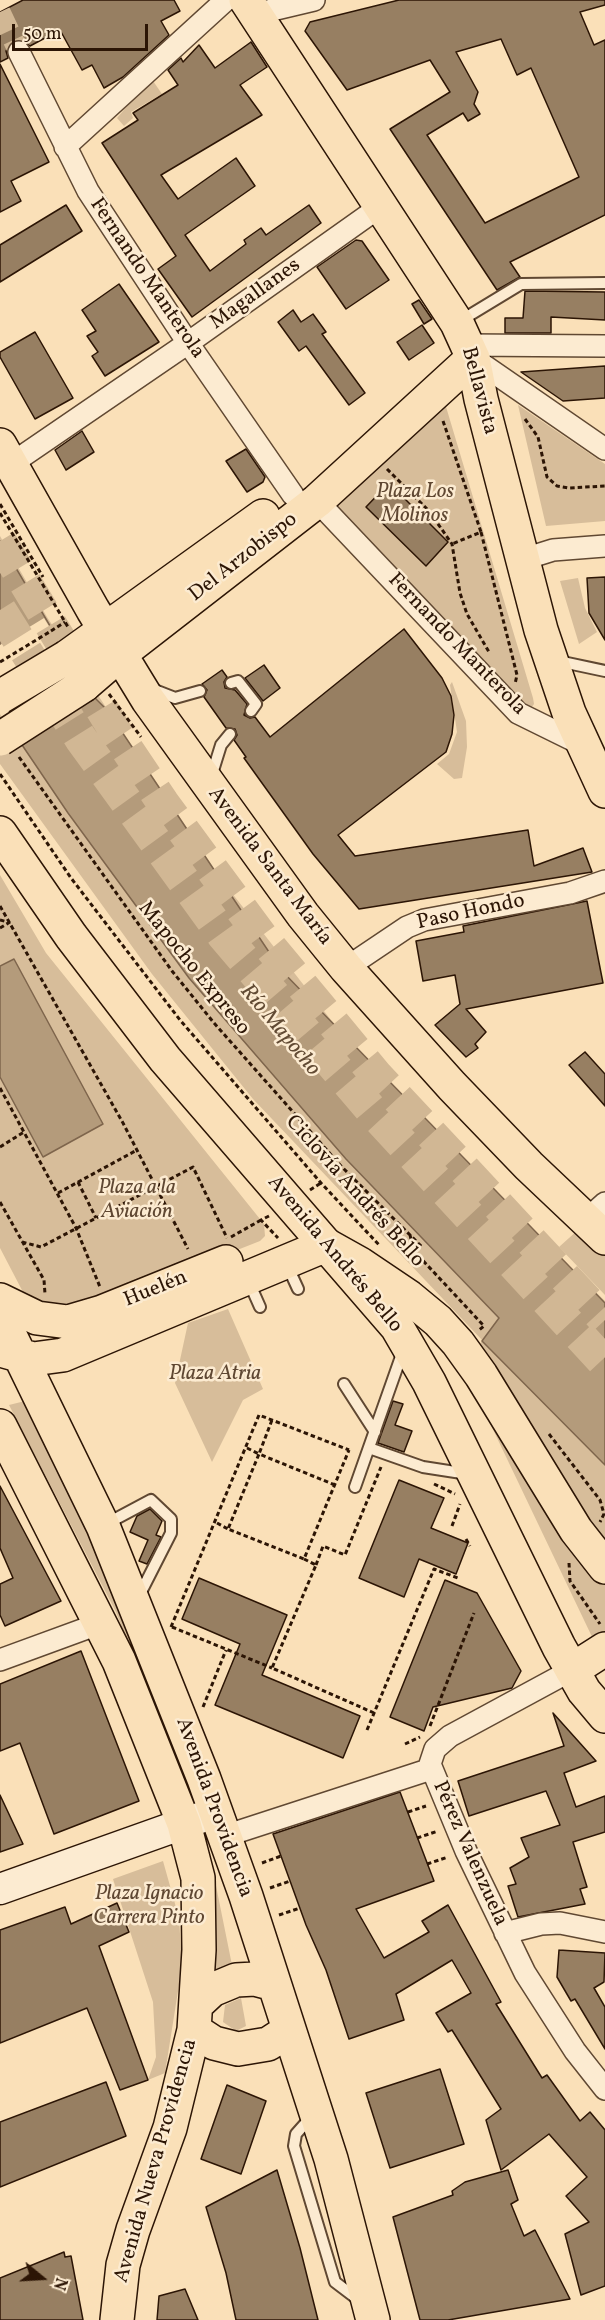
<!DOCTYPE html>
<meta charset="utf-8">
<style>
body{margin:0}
#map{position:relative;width:605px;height:2320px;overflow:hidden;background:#fae0b8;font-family:Vollkorn,serif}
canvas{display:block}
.north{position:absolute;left:12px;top:2248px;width:60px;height:60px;-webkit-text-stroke:4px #fcebd1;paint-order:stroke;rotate:108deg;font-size:16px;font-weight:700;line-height:24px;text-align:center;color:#2c1505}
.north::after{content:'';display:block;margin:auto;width:21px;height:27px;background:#2c1505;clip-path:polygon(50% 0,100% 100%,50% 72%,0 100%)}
.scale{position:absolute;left:12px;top:24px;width:136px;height:27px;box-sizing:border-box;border:3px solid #2c1505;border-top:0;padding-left:8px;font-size:18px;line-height:21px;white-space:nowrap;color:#2c1505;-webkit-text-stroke:4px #fcebd1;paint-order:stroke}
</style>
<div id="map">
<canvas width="605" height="2320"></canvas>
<div class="north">N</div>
<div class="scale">50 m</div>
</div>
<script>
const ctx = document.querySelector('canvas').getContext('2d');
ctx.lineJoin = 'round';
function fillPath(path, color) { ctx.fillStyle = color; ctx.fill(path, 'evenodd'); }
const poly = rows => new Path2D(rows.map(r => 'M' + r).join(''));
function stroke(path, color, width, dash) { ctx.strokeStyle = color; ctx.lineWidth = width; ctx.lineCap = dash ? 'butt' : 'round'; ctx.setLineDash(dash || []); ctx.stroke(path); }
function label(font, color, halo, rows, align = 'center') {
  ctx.font = font + ' Vollkorn,serif'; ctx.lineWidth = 5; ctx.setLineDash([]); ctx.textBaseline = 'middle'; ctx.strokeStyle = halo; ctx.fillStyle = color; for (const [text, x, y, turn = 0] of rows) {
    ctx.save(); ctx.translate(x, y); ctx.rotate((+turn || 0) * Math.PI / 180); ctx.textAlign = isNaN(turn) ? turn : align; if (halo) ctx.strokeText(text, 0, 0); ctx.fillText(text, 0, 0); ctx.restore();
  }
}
const green = poly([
 [151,78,162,94,131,112,133,118,124,126,117,118],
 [444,400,533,698,534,704,529,711,331,501],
 [518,405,605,464,605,521,546,526],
 [0,536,47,617,203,856,331,1020,463,1161,605,1301,605,1664,466,1373,482,1340,253,1099,152,974,0,764],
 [578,578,585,608,597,632,579,644,560,581],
 [452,682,466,721,467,747,462,778,454,779,437,764,449,754,457,732,450,685],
 [0,875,46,953,264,1224,265,1236,260,1241,68,1317,24,1294,0,1248,0,1077,43,1157,13,959,0,966],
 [579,1229,605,1252,605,1295,559,1247],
 [228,1309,263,1389,243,1400,212,1462,175,1383,188,1323],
 [25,1401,85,1526,185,1777,182,1779,116,1612,9,1405],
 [163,1861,179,1918,182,1966,165,2073,148,2080,156,2057,153,2002,113,1879],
 [211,1861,233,1970,212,1979,216,1918,209,1864],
 [241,1998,246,2026,236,2031,223,2022,225,2005]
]);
const water = poly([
 [0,541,89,692,108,711,281,970,605,1303,605,1465,482,1341,499,1318,346,1159,189,978,68,813,16,736,0,708,0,541],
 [14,959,103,1124,43,1157,0,1077,0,966,14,959]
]);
const pier = poly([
 [44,618,89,692,13,737,0,714,0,645]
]);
const building = poly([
 [23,0,174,0,180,11,161,21,169,35,123,77,104,88,92,65,82,70,60,30,30,46,20,39,13,41,6,51,8,58,0,62,0,12,23,0],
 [399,0,605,0,605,5,580,12,594,45,605,40,605,215,510,262,520,277,497,290,390,129,450,92,430,60,347,90,305,31,310,22,399,0],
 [501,39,517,75,531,68,579,177,485,223,427,135,463,113,468,121,480,114,474,104,478,92,456,52,501,39],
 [251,42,267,67,240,85,262,115,161,175,178,199,236,158,255,186,185,235,210,271,246,244,244,240,261,228,266,235,309,205,321,223,192,317,158,269,176,256,102,143,138,120,133,113,178,85,168,70,181,58,183,62,199,45,215,68,251,42],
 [0,64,49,162,11,181,21,201,0,212,0,64],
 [66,205,82,231,0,282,0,245,66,205],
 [356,240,362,241,389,280,346,309,317,267,356,240],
 [119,284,159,342,105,376,92,356,98,352,87,336,96,331,82,310,119,284],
 [525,291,605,292,605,320,551,317,551,333,505,333,505,318,523,318,525,291],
 [419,300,432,319,424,324,412,304,419,300],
 [293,310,301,322,313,314,326,332,322,334,365,393,349,405,306,346,299,351,278,322,293,310],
 [422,325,434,343,409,360,397,342,422,325],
 [35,332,73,398,35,419,0,357,0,352,35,332],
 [605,366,605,398,563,401,521,372,605,366],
 [82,431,94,452,66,470,55,450,82,431],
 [246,449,265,477,263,482,247,492,226,461,246,449],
 [389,483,448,542,426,566,366,507,389,483],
 [605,577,605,640,589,613,587,578,605,577],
 [404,629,442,678,451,696,454,715,452,734,446,752,338,835,355,856,528,830,534,866,583,848,592,872,359,909,313,854,244,758,246,757,234,740,237,735,235,729,226,728,204,697,207,690,202,684,222,670,227,677,224,682,225,688,235,690,247,704,244,715,250,718,255,717,270,737,404,629],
 [264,665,280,688,263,701,245,678,264,665],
 [587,901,603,983,466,1009,486,1032,475,1044,478,1048,466,1057,435,1025,460,1004,455,975,423,981,416,941,464,932,463,926,587,901],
 [585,1052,605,1074,605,1106,569,1065,585,1052],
 [393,1401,403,1404,395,1425,412,1431,404,1452,378,1443,393,1401],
 [399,1480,444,1498,431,1528,468,1543,456,1574,419,1559,404,1597,359,1578,399,1480],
 [0,1486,61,1601,5,1626,0,1615,0,1584,13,1578,0,1548,0,1486],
 [150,1509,162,1521,156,1535,161,1537,147,1564,139,1561,148,1540,130,1532,137,1516,150,1509],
 [199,1578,287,1615,262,1675,360,1716,343,1758,215,1705,240,1644,182,1619,199,1578],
 [445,1580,477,1593,521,1671,512,1688,433,1707,424,1731,390,1717,445,1580],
 [81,1651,139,1801,54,1834,20,1743,0,1751,0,1684,81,1651],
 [553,1713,596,1761,564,1773,576,1807,605,1796,605,1832,573,1842,587,1887,580,1889,585,1904,518,1917,508,1886,516,1884,510,1868,529,1857,521,1838,560,1825,546,1791,469,1816,458,1781,564,1746,553,1713],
 [400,1792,434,1881,356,1909,384,1958,429,1932,422,1921,448,1905,501,2002,496,2004,542,2078,547,2075,580,2121,590,2112,605,2130,605,2286,581,2295,565,2234,589,2222,566,2196,587,2177,549,2134,501,2170,486,2120,501,2109,452,2030,448,2032,436,2013,471,1993,452,1960,396,1994,404,2020,349,2039,326,1970,306,1925,273,1834,400,1792],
 [0,1795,23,1844,0,1852,0,1795],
 [117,1903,129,1932,99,1946,148,2080,120,2090,87,2008,0,2043,0,1930,65,1907,71,1924,117,1903],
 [559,1950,605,1953,604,1982,594,1988,605,2007,605,2049,575,1999,571,2001,557,1977,559,1950],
 [440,2069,464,2144,390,2168,366,2093,440,2069],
 [106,2082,126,2136,0,2187,0,2122,106,2082],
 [227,2085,266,2101,241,2174,201,2159,227,2085],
 [277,2170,300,2248,318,2320,236,2320,226,2273,206,2207,277,2170],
 [508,2170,518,2200,511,2204,524,2236,535,2230,570,2299,448,2320,420,2320,393,2217,453,2195,452,2191,465,2182,508,2170],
 [64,2252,65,2257,71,2256,83,2320,0,2320,0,2278,64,2252],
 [185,2289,198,2320,157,2320,159,2296,185,2289]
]);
const streetTunnel = poly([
 [0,12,19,52]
]);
const highwayTunnel = poly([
 [0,541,117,734,163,803,262,937,376,1075,605,1320],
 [0,610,81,739,223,935,373,1112,605,1363]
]);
const path = poly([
 [525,419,538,437,547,477,557,486,569,488,605,486],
 [443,421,481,532,452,544],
 [387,469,429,511,452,544,460,593,467,614,489,652],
 [0,504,43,577],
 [0,513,68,627],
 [481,532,517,675,515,684],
 [51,631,65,622],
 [109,694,141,737],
 [19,757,172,971,214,1023,341,1166,423,1248],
 [0,774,71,878,180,1020,321,1183,380,1246],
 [0,906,123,1123,188,1249],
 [0,920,8,922],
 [0,928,10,922],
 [0,1088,76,1228,100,1287],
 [0,1147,24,1132],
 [78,1182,96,1218],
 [310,1190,321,1183],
 [58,1193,137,1150],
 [0,1202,44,1280,45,1294],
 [269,1216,261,1220,278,1238],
 [410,1235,414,1251,484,1326,478,1331],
 [231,1237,261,1220],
 [22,1242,41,1247,193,1167,227,1238],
 [549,1434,600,1500,604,1514,600,1522],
 [247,1448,259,1454,272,1420],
 [434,1484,455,1494],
 [335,1485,259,1454,228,1529,304,1559,349,1450],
 [217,1523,228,1529],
 [452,1526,460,1504],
 [466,1539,470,1546],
 [304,1559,316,1565,272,1668,374,1713],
 [569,1563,570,1581,600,1624],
 [316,1565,323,1546,345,1555,381,1467],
 [171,1627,259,1415,349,1450],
 [172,1627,272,1668],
 [203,1707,226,1650],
 [430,1726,474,1613],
 [367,1730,434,1569,458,1578],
 [405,1744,420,1737],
 [408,1812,426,1806],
 [417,1838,438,1831],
 [262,1863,281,1856],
 [427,1864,448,1857],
 [270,1888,290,1881],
 [279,1915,300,1908]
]);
const lane = poly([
 [460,321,521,284,605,283],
 [558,661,605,671],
 [231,683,238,681,256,704,251,711],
 [152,689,175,698,200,691],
 [211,777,221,745,230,734],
 [287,1265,298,1289],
 [248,1280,260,1307],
 [344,1384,375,1432],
 [369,1448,423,1467,468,1474],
 [355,1487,403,1351],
 [106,1524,151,1500,171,1519,171,1533,139,1596],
 [312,2116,296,2134,294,2146,335,2282,360,2301]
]);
const street = poly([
 [255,14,314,0],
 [19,52,88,191,188,343,293,495],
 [65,147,226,0],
 [467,345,605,346],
 [473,358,605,449],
 [11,464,188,343,381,206],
 [317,501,518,713,583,745],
 [521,560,553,550,605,546],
 [346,968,407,927,424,920,570,893,605,881],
 [586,1220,605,1203],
 [0,1660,101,1623],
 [572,1670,450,1736,435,1749,430,1764,466,1851,525,1973,575,2051,605,2089],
 [225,1836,431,1769],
 [505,1933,541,1924,560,1923,605,1932]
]);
const secondary = poly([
 [0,1889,208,1815]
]);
const primary = poly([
 [246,0,457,323,473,358,481,399,541,630,569,713,605,791],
 [0,445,93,610,148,700,303,915,346,968,452,1086,529,1166,605,1238],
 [67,657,263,516],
 [84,685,120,654,317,501,473,358],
 [0,833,71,936,165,1059,397,1327,429,1382,559,1647,584,1691,605,1716],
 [0,1300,37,1318,68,1322,102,1312,226,1262],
 [0,1315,103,1526,204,1779,246,1896,331,2159,373,2320],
 [4,1351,33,1359,63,1355,326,1245],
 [0,1426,119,1661,184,1824,198,1878,199,1950,194,2030,170,2128,133,2230,123,2265,117,2320],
 [198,2003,212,1990,236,1980,255,1979,274,1984],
 [194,2030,214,2043,238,2049,268,2044,288,2031]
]);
const highway = poly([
 [326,1245,360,1264,409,1297,438,1321,458,1343,481,1375,576,1530,605,1567],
 [572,1670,605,1649]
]);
const pathBridge = poly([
 [0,662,51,631]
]);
const primaryBridge = poly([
 [0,697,67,657],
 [0,739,84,685]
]);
const streetNames = [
 ["Fernando Manterola",146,279,56],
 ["Magallanes",256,295,-36],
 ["Bellavista",478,391,75],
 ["Del Arzobispo",244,558,-38],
 ["Fernando Manterola",456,645,46],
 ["Avenida Santa María",269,867,53],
 ["Paso Hondo",471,913,-12],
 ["Mapocho Expreso",193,969,51],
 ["Ciclovía Andrés Bello",354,1192,48],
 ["Avenida Andrés Bello",334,1255,50],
 ["Huelén",156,1290,-22],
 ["Avenida Providencia",213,1808,70],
 ["Pérez Valenzuela",469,1854,66],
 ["Avenida Nueva Providencia",157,2161,-74]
];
const parkNames = [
 ["Plaza Los",415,493],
 ["Molinos",415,517],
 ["Plaza a la",137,1189],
 ["Aviación",137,1213],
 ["Plaza Atria",215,1375],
 ["Plaza Ignacio",149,1895],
 ["Carrera Pinto",149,1919]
];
const waterNames = [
 ["Río Mapocho",279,1031,50]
];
fillPath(green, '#d7bd9a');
fillPath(water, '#b49b7b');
stroke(water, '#7e654c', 1.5);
fillPath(pier, '#fae0b8');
fillPath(building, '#977f62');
stroke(building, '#2c1505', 1.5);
stroke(streetTunnel, '#d1b794', 21, [21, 10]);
stroke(highwayTunnel, '#d1b794', 33, [33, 16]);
stroke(lane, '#604832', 14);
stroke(street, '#604832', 24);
stroke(secondary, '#2c1505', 33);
stroke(primary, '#2c1505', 36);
stroke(highway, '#2c1505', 36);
stroke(path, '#2c1505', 3, [4.5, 3]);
stroke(lane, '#fcebd1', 10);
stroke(street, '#fcebd1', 21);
stroke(secondary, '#fcebd1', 30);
stroke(primary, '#fae0b8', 33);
stroke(highway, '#fae0b8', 33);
stroke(primaryBridge, '#2c1505', 36, []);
stroke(pathBridge, '#2c1505', 3, [4.5, 3]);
stroke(primaryBridge, '#fae0b8', 33);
label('21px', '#2c1505', '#fcebd1', streetNames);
label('italic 21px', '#5f4732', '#fcebd1', parkNames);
label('italic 22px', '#624b34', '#fcebd1', waterNames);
</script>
